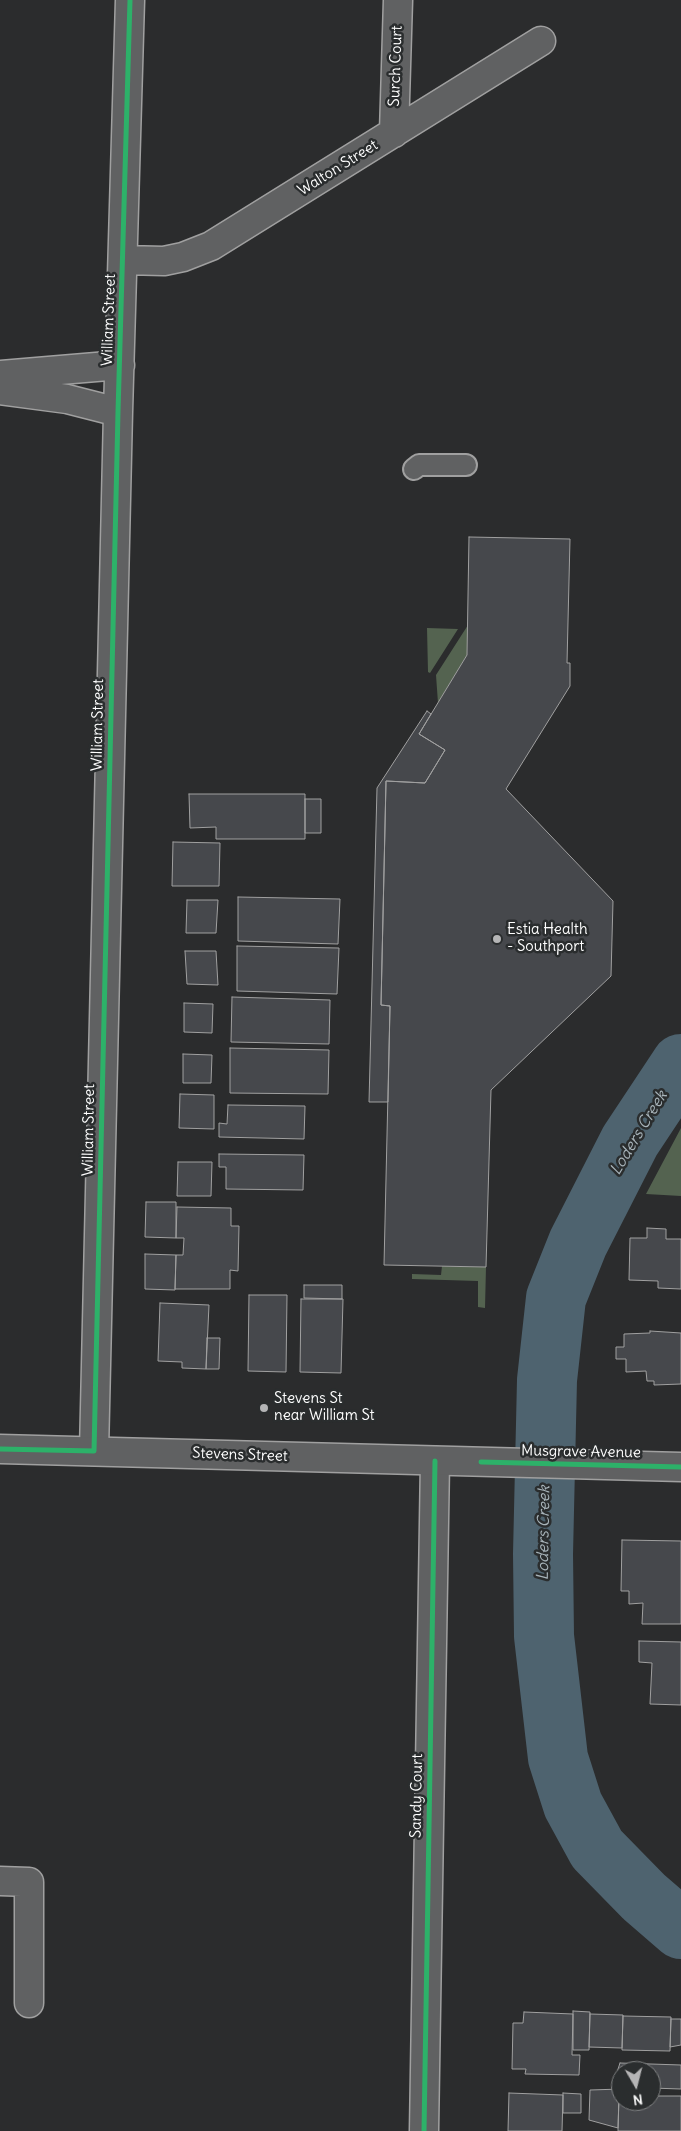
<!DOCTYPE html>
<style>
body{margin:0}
#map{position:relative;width:681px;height:2131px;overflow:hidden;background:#2b2c2d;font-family:Delius,sans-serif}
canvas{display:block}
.north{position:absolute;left:611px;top:2061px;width:50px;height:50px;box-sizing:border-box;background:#2a2d2e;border:1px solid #7f8182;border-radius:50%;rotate:172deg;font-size:14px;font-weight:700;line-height:20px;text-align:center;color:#fff}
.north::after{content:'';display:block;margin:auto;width:18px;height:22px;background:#b5b5b6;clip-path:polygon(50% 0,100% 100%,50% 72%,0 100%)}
</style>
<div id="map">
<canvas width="681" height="2131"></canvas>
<div class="north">N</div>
</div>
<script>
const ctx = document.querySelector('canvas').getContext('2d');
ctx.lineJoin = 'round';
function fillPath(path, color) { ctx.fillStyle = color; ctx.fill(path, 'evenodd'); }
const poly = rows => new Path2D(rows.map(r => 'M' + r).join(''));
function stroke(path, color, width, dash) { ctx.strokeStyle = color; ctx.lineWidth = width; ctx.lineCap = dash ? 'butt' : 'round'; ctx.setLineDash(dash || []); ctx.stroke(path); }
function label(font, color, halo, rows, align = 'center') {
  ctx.font = font + ' Delius,sans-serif'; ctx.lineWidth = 5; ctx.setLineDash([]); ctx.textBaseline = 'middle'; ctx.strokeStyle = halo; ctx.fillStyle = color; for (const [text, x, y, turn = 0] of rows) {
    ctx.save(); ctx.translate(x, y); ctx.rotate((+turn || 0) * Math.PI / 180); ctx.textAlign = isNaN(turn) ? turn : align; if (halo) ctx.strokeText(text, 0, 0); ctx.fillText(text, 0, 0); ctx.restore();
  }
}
const green = poly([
 [468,625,467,655,438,703,436,675],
 [427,628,458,629,430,673,428,672],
 [681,1128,681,1196,646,1194],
 [442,1266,486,1267,485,1308,478,1307,478,1281,412,1279,412,1274,441,1275]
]);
const river = poly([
 [681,1064,630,1141,578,1243,556,1298,547,1380,543,1554,544,1636,558,1758,573,1805,597,1849,644,1897,681,1929]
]);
const building = poly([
 [469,537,570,539,567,663,570,663,570,686,506,789,613,901,611,976,491,1090,486,1267,384,1265,390,1006,381,1005,386,781,425,783,445,750,419,734,467,655,469,537],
 [427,711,431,714,419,734,445,750,425,783,386,781,381,1005,390,1006,388,1102,369,1102,377,788,427,711],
 [189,794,305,794,305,839,216,839,216,827,190,828,189,794],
 [305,799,321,799,321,833,305,833,305,799],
 [173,842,220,843,219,886,172,886,173,842],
 [238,897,340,899,338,944,238,941,238,897],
 [187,900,218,900,216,933,186,933,187,900],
 [237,946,339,948,337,994,237,991,237,946],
 [185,951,216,951,218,985,187,984,185,951],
 [232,997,330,1000,329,1044,231,1042,232,997],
 [184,1003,213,1004,212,1033,184,1032,184,1003],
 [230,1048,329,1050,328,1094,230,1093,230,1048],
 [183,1054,212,1055,211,1083,183,1083,183,1054],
 [180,1094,214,1095,214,1129,179,1128,180,1094],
 [228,1105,305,1106,304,1139,219,1137,219,1123,227,1124,228,1105],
 [219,1154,304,1155,303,1190,226,1189,226,1167,219,1167,219,1154],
 [178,1162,212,1162,211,1196,177,1196,178,1162],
 [146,1202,176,1202,176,1238,145,1237,146,1202],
 [177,1207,231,1208,231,1226,239,1226,238,1271,230,1270,230,1289,175,1289,176,1255,183,1255,184,1238,176,1238,177,1207],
 [647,1228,666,1229,666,1239,681,1239,681,1289,658,1288,658,1281,629,1280,630,1238,647,1238,647,1228],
 [145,1254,176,1255,175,1290,145,1289,145,1254],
 [304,1285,342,1285,342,1299,304,1298,304,1285],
 [249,1295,287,1295,286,1372,248,1371,249,1295],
 [301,1299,343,1299,341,1373,300,1372,301,1299],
 [160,1303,209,1305,206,1369,182,1368,182,1362,158,1361,160,1303],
 [650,1331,681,1333,681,1384,654,1385,654,1381,647,1381,646,1371,626,1372,626,1359,616,1359,616,1347,624,1347,624,1334,650,1333,650,1331],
 [207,1338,220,1338,219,1369,206,1369,207,1338],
 [622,1540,681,1541,681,1624,642,1624,643,1603,629,1604,629,1591,621,1591,622,1540],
 [639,1641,681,1642,681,1705,650,1704,652,1663,639,1662,639,1641],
 [573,2011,590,2012,589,2050,573,2050,573,2011],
 [524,2012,573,2014,572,2055,580,2055,579,2075,525,2074,526,2069,512,2069,513,2023,523,2023,524,2012],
 [590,2014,623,2015,622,2048,589,2047,590,2014],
 [623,2016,671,2017,670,2051,622,2050,623,2016],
 [671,2019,681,2019,681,2045,670,2047,671,2019],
 [620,2063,681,2065,681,2089,651,2088,651,2071,621,2071,621,2088,612,2088,620,2063],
 [621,2089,621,2096,619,2096,618,2128,589,2120,590,2090,621,2089],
 [509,2093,563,2095,562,2131,508,2131,509,2093],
 [563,2093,581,2094,581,2113,563,2113,563,2093],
 [619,2096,621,2096,621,2101,651,2101,651,2096,681,2096,681,2131,618,2131,619,2096]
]);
const service = poly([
 [414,469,419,465,466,465]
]);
const minor = poly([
 [394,133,398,0],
 [123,260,164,261,183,257,211,246,541,41],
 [0,375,120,365],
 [0,390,67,399,118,412],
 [94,1451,118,412,130,0],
 [0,1881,29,1882,29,2003],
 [424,2131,435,1461]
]);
const secondary = poly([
 [0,1449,681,1467]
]);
const cycleway = poly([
 [0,1449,94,1451,118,412,130,0],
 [481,1462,681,1467],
 [424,2131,435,1461]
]);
const markers = [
 [497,939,5,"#b5b5b6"],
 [264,1408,5,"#b5b5b6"]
];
const streetNames = [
 ["Surch Court",396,66,-88],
 ["Walton Street",338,168,-32],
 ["William Street",109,320,-88],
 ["William Street",98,725,-89],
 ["William Street",89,1130,-89],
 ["Musgrave Avenue",581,1452,1],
 ["Stevens Street",240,1455,2],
 ["Sandy Court",417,1796,-89]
];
const poiNames = [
 ["Estia Health",507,930],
 ["- Southport",507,947],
 ["Stevens St",274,1399],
 ["near William St",274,1416]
];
const waterNames = [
 ["Loders Creek",639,1133,-59],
 ["Loders Creek",544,1533,-89]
];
fillPath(green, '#546350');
stroke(river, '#4e636f', 60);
fillPath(building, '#46484c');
stroke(building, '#a0a0a0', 1);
stroke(service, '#a0a0a0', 24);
stroke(minor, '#a0a0a0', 31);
stroke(secondary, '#a0a0a0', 31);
stroke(service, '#606162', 20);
stroke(minor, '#606162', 28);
stroke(secondary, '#606162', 28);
stroke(cycleway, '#2db169', 5);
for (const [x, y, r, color] of markers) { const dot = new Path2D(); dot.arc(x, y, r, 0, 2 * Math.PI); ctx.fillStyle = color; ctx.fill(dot); stroke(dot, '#2a2d2e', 2); }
label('15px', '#fff', '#2a2d2e', streetNames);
label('15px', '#fff', '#2a2d2e', poiNames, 'left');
label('italic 16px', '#a8b4ba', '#2a2d2e', waterNames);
</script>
